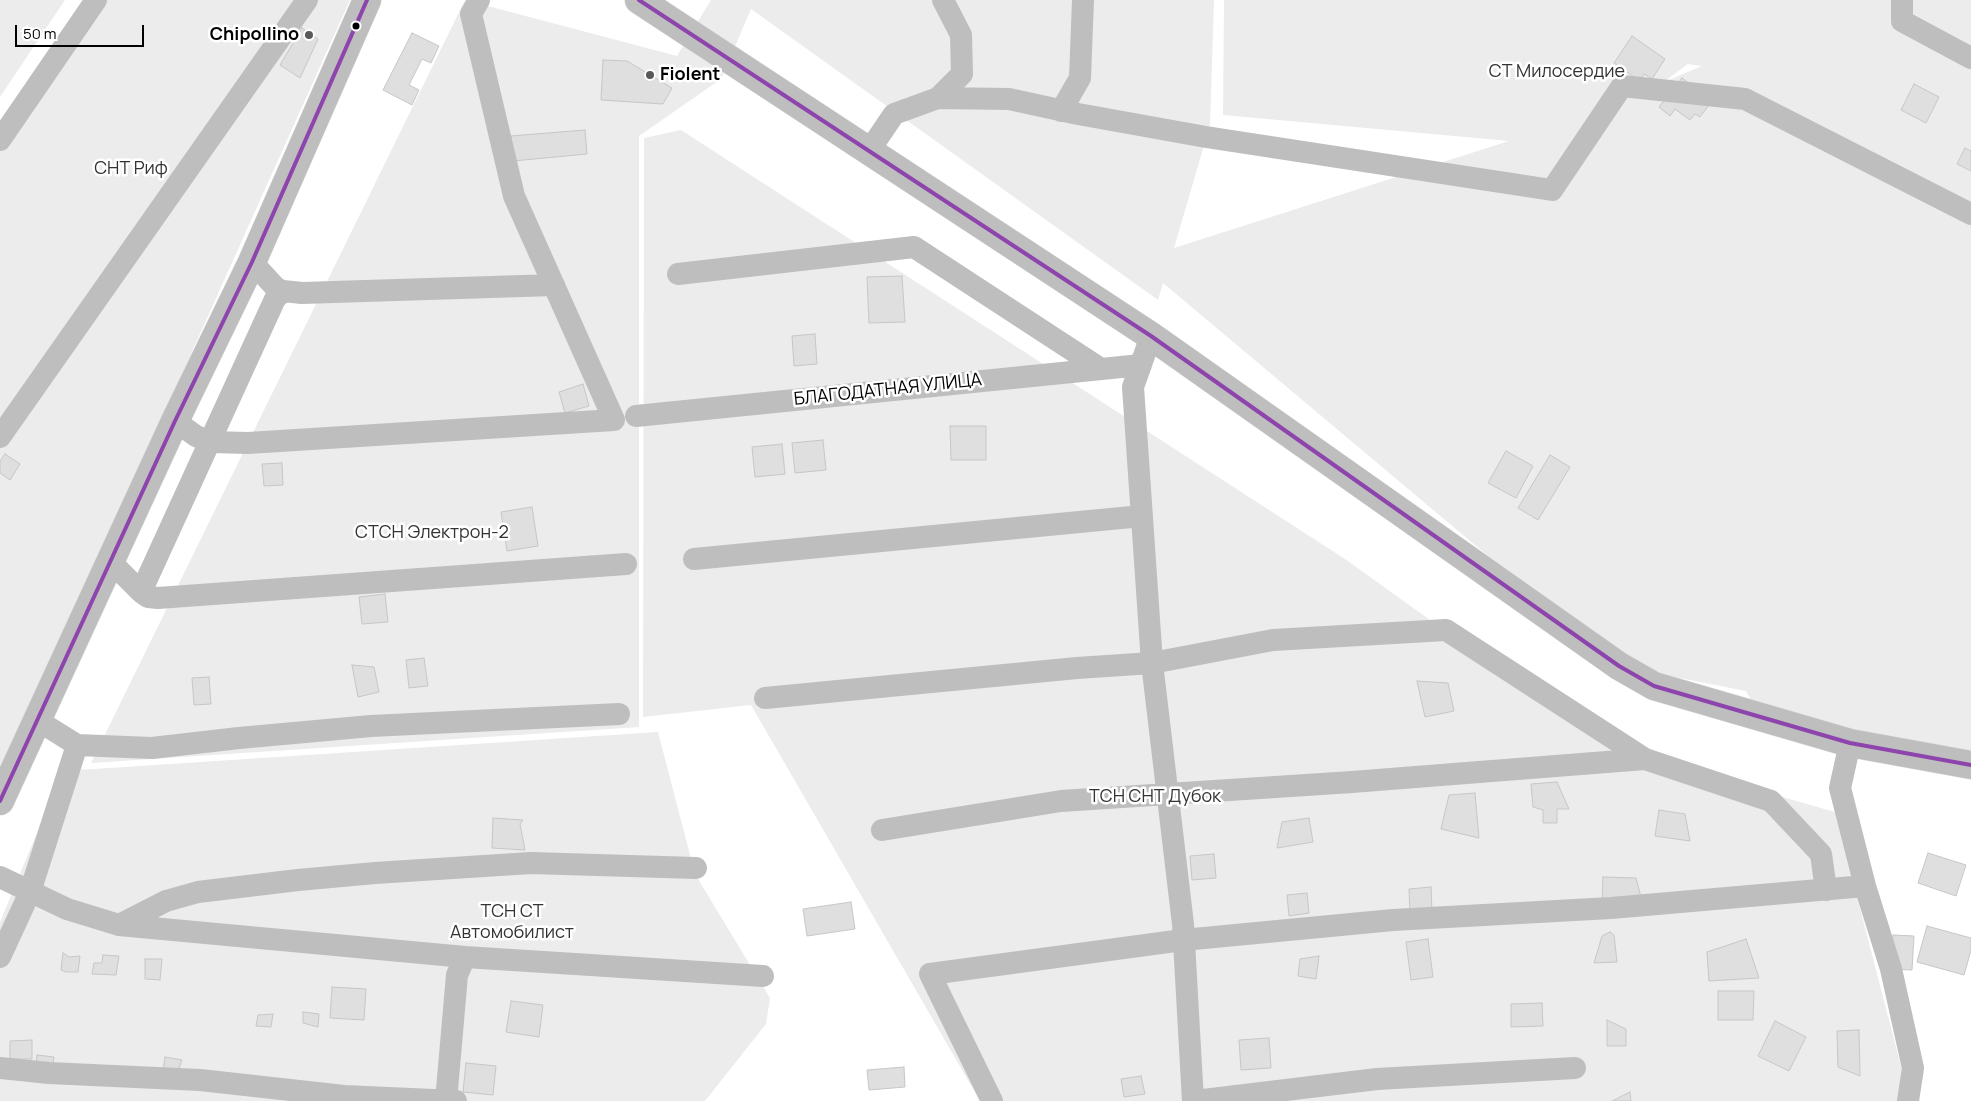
<!DOCTYPE html>
<meta charset="utf-8">
<style>
body{margin:0}
#map{position:relative;width:1971px;height:1101px;overflow:hidden;background:#fff;font-family:Manrope,sans-serif}
canvas{display:block}
.scale{position:absolute;left:15px;top:25px;width:129px;height:22px;box-sizing:border-box;border:2px solid #000;border-top:0;padding-left:6px;font-size:15px;line-height:18px;white-space:nowrap;color:#000;-webkit-text-stroke:4px #fff;paint-order:stroke}
</style>
<div id="map">
<canvas width="1971" height="1101"></canvas>
<div class="scale">50 m</div>
</div>
<script>
const ctx = document.querySelector('canvas').getContext('2d');
ctx.lineJoin = 'round';
function fillPath(path, color) { ctx.fillStyle = color; ctx.fill(path, 'evenodd'); }
const poly = rows => new Path2D(rows.map(r => 'M' + r).join(''));
function stroke(path, color, width, dash) { ctx.strokeStyle = color; ctx.lineWidth = width; ctx.lineCap = dash ? 'butt' : 'round'; ctx.setLineDash(dash || []); ctx.stroke(path); }
function label(font, color, halo, rows, align = 'center') {
  ctx.font = font + ' Manrope,sans-serif'; ctx.lineWidth = 5; ctx.setLineDash([]); ctx.textBaseline = 'middle'; ctx.strokeStyle = halo; ctx.fillStyle = color; for (const [text, x, y, turn = 0] of rows) {
    ctx.save(); ctx.translate(x, y); ctx.rotate((+turn || 0) * Math.PI / 180); ctx.textAlign = isNaN(turn) ? turn : align; if (halo) ctx.strokeText(text, 0, 0); ctx.fillText(text, 0, 0); ctx.restore();
  }
}
const green = poly([
 [0,0,65,0,0,97],
 [89,0,350,0,0,779,0,129],
 [465,0,677,56,711,0,1214,0,1210,125,1174,248,1509,141,1223,115,1224,0,1971,0,1971,755,1758,712,1746,691,1619,666,1163,283,1158,300,751,9,721,79,639,136,639,727,91,763],
 [1688,64,1702,66,1666,81,1665,81],
 [681,130,1345,559,1607,747,1835,812,1903,1074,1900,1101,980,1101,751,705,643,717,644,138],
 [658,732,695,874,770,998,766,1024,705,1101,0,1101,0,922,63,770,94,769]
]);
const building = poly([
 [302,28,318,39,300,78,280,65,302,28],
 [412,33,439,46,431,63,422,59,409,85,419,90,412,105,383,90,412,33],
 [1632,36,1665,59,1652,79,1644,74,1640,81,1614,63,1632,36],
 [603,60,627,61,672,88,663,104,601,100,603,60],
 [1682,78,1712,101,1700,117,1695,114,1690,120,1675,109,1670,116,1659,107,1682,78],
 [1914,84,1939,97,1926,123,1901,110,1914,84],
 [585,130,587,154,513,161,511,136,585,130],
 [1965,148,1971,151,1971,171,1957,164,1965,148],
 [902,276,905,322,869,323,867,277,902,276],
 [815,334,817,364,794,366,792,336,815,334],
 [583,384,589,406,565,413,559,392,583,384],
 [950,426,986,426,986,460,951,460,950,426],
 [823,440,826,470,795,473,792,443,823,440],
 [782,444,785,474,755,477,752,447,782,444],
 [1506,451,1533,466,1516,498,1488,483,1506,451],
 [5,454,20,464,10,480,0,473,0,461,5,454],
 [1550,455,1570,467,1538,520,1518,508,1550,455],
 [282,463,283,485,264,486,262,464,282,463],
 [532,507,538,546,507,551,501,512,532,507],
 [385,594,388,622,362,624,359,597,385,594],
 [424,658,428,686,409,688,406,660,424,658],
 [352,665,374,667,379,692,358,697,352,665],
 [209,677,211,704,194,705,192,678,209,677],
 [1417,681,1448,683,1454,711,1425,717,1417,681],
 [1557,782,1569,809,1557,809,1557,823,1543,823,1543,810,1533,807,1531,784,1557,782],
 [1475,793,1479,838,1441,829,1449,795,1475,793],
 [1659,810,1685,814,1690,841,1655,836,1659,810],
 [493,818,523,820,520,824,525,850,492,848,493,818],
 [1309,818,1313,842,1277,848,1282,822,1309,818],
 [1928,853,1966,865,1956,896,1918,883,1928,853],
 [1214,854,1216,878,1192,880,1190,856,1214,854],
 [1603,877,1636,878,1643,905,1602,904,1603,877],
 [1431,887,1432,911,1410,913,1409,889,1431,887],
 [1307,893,1309,913,1289,916,1287,895,1307,893],
 [851,902,855,929,807,936,803,909,851,902],
 [1927,926,1971,938,1971,950,1964,975,1917,962,1927,926],
 [1610,932,1614,935,1617,962,1594,963,1602,936,1610,932],
 [1893,935,1914,936,1912,970,1891,969,1893,935],
 [1428,939,1433,977,1411,980,1406,942,1428,939],
 [1746,939,1759,978,1709,981,1707,952,1746,939],
 [63,953,69,957,80,956,78,972,66,972,61,970,63,953],
 [103,955,119,956,116,975,92,974,94,963,102,963,103,955],
 [1319,956,1316,979,1298,976,1300,959,1319,956],
 [145,959,162,959,160,980,145,979,145,959],
 [332,987,366,989,364,1020,330,1018,332,987],
 [1718,991,1754,991,1753,1020,1718,1020,1718,991],
 [511,1001,543,1005,539,1037,506,1032,511,1001],
 [1542,1003,1543,1026,1511,1027,1511,1004,1542,1003],
 [303,1012,319,1014,318,1027,303,1023,303,1012],
 [273,1014,271,1027,256,1026,258,1015,273,1014],
 [1607,1020,1626,1029,1626,1046,1607,1046,1607,1020],
 [1775,1021,1806,1037,1789,1071,1758,1056,1775,1021],
 [1859,1030,1860,1076,1838,1067,1837,1031,1859,1030],
 [1269,1038,1271,1068,1241,1070,1239,1040,1269,1038],
 [32,1040,32,1059,10,1059,10,1041,32,1040],
 [37,1055,54,1057,52,1069,36,1067,37,1055],
 [165,1057,182,1060,179,1068,163,1072,165,1057],
 [466,1063,496,1066,493,1095,463,1092,466,1063],
 [904,1067,905,1087,869,1090,867,1070,904,1067],
 [1141,1076,1145,1094,1124,1097,1121,1079,1141,1076],
 [1630,1092,1631,1101,1612,1101,1630,1092]
]);
const minor = poly([
 [1902,0,1902,21,1971,58],
 [938,98,962,74,961,35,943,0],
 [1061,111,1080,78,1083,0],
 [0,140,96,0],
 [869,151,894,114,938,98,1009,99,1078,114,1206,137,1552,190,1622,86,1745,99,1971,214],
 [252,262,276,288,283,291,302,293,554,285],
 [678,274,914,247,1101,369],
 [1151,336,1133,387,1152,663,1183,924,1193,1101],
 [636,416,1141,365],
 [175,421,196,436,211,442,248,443,614,420,514,196,471,14,479,0],
 [0,437,307,0],
 [694,559,1142,516],
 [111,562,141,592,148,597,158,598,626,564],
 [141,592,275,299,283,291],
 [765,698,1077,668,1152,663,1273,640,1446,630,1645,759,1771,801,1821,854,1826,890],
 [37,720,77,745,152,748,239,738,371,726,619,714],
 [1850,743,1840,788,1865,886,1891,969,1913,1068,1908,1101],
 [882,830,1061,801,1352,782,1645,759],
 [0,877,67,909,119,925,465,957,457,975,446,1101],
 [119,925,166,901,198,892,298,880,375,873,531,863,696,868],
 [0,957,30,892,77,745],
 [465,957,763,976],
 [0,1068,49,1073,200,1080,344,1096,456,1101],
 [992,1101,930,974,1183,940,1393,920,1611,908,1865,886],
 [1195,1101,1377,1079,1575,1068]
]);
const major = poly([
 [639,0,1151,336,1619,666,1654,686,1850,743,1971,765],
 [0,801,175,421,252,262,367,0]
]);
const bus1 = poly([
 [639,0,1151,336,1619,666,1654,686,1850,743,1971,765],
 [0,801,175,421,252,262,367,0]
]);
const markers = [
 [356,26,4.5,"#000"],
 [309,35,5,"#595959"],
 [650,75,5,"#595959"]
];
const poiNames = [
 ["Chipollino",299,35],
 ["Fiolent",660,75,"left"]
];
const parkNames = [
 ["СТ Милосердие",1557,72],
 ["СНТ Риф",131,169],
 ["СТСН Электрон-2",432,533],
 ["ТСН СНТ Дубок",1155,797],
 ["ТСН СТ",512,912],
 ["Автомобилист",512,933]
];
const streetNames = [
 ["БЛАГОДАТНАЯ УЛИЦА",888,390,-6]
];
fillPath(green, '#ececec');
fillPath(building, '#dfdfdf');
stroke(building, '#c7c7c7', 1);
stroke(major, '#dbdbdb', 29);
stroke(minor, '#bebebe', 22);
stroke(major, '#bebebe', 28);
stroke(bus1, '#8e44ad', 4);
for (const [x, y, r, color] of markers) { const dot = new Path2D(); dot.arc(x, y, r, 0, 2 * Math.PI); ctx.fillStyle = color; ctx.fill(dot); stroke(dot, '#fff', 2); }
label('bold 18px', '#000', '#fff', poiNames, 'right');
label('18px', '#333', '#fff', parkNames);
label('18px', '#000', '#fff', streetNames);
</script>
